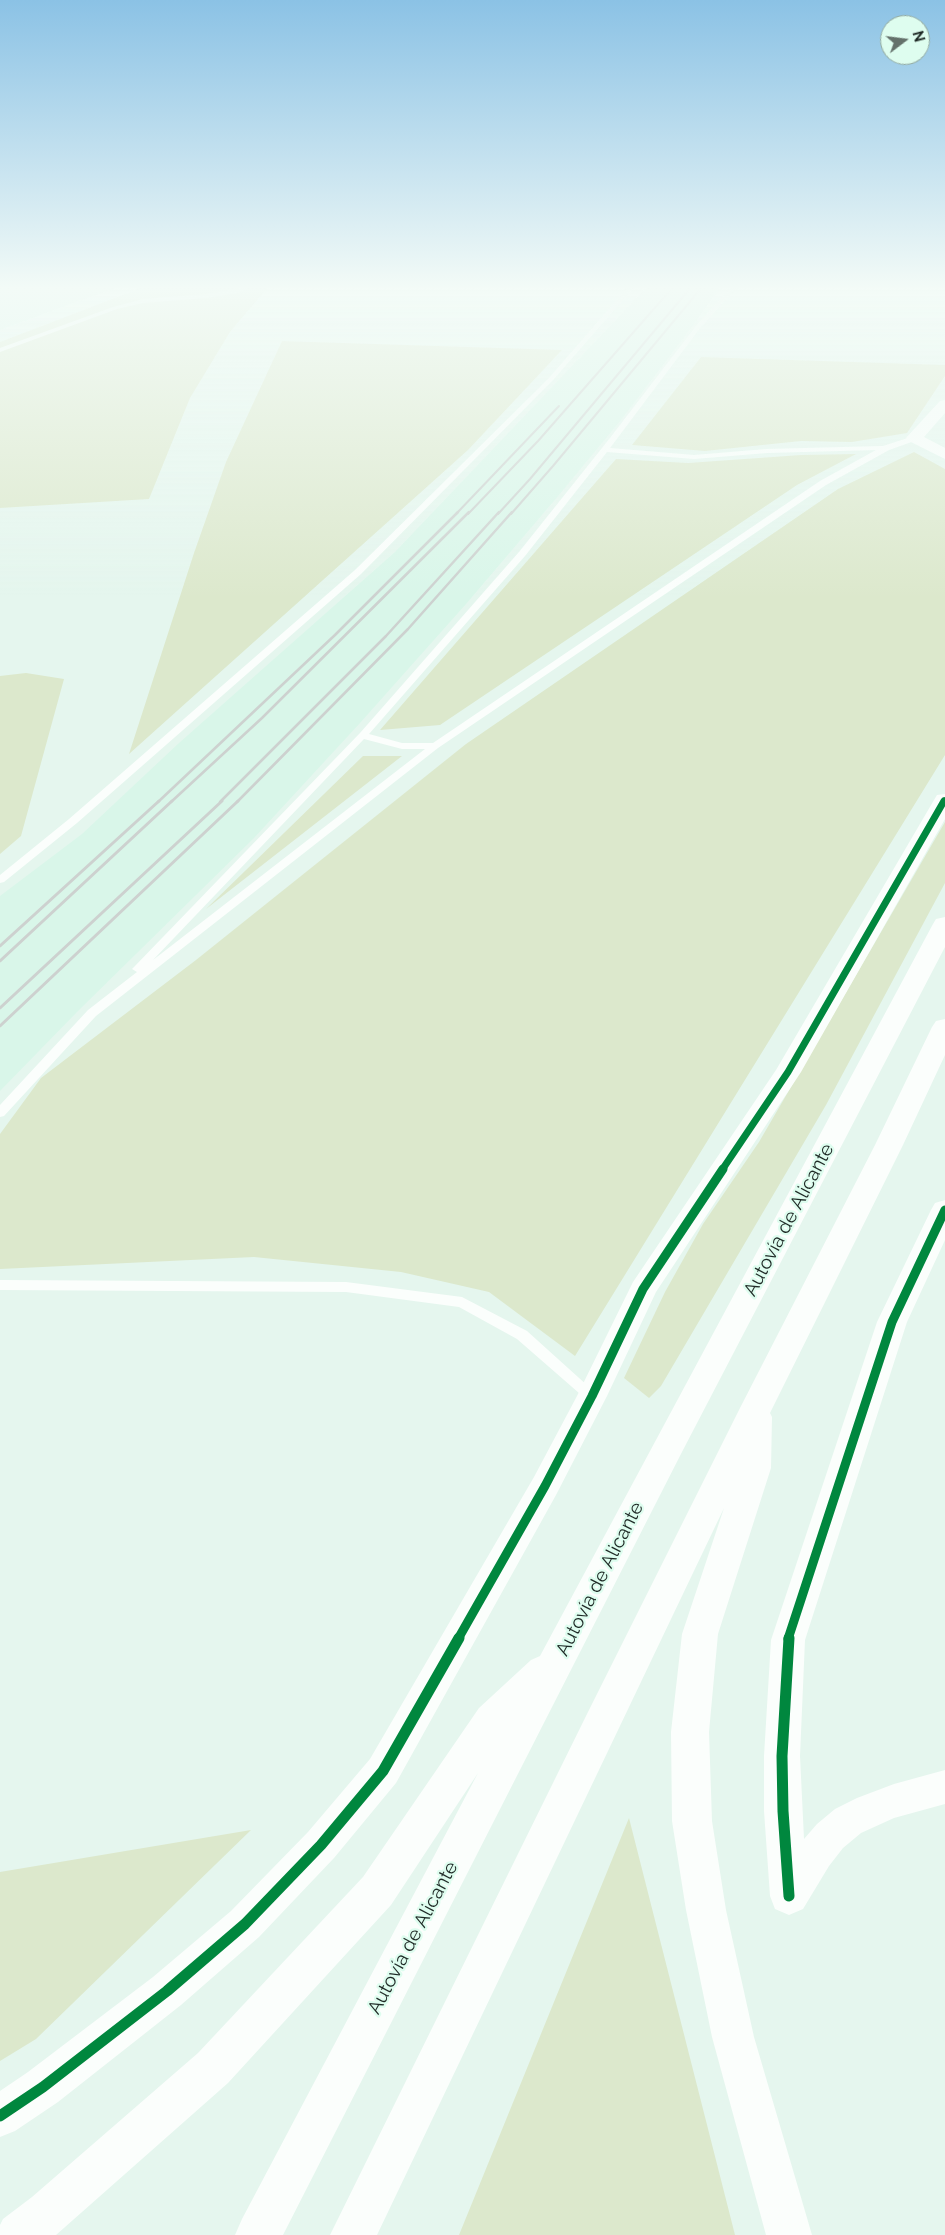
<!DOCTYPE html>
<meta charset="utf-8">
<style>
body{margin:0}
#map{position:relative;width:945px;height:2235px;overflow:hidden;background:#e5f6ee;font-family:Raleway,sans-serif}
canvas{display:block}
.north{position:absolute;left:880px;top:15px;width:50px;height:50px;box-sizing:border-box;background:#defdef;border:1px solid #91a89e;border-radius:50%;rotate:75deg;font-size:14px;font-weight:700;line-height:20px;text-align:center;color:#1e2925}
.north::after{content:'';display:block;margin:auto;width:18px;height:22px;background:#64716b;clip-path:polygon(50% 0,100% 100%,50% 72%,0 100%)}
</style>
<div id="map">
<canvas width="945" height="2235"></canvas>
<div class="north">N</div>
</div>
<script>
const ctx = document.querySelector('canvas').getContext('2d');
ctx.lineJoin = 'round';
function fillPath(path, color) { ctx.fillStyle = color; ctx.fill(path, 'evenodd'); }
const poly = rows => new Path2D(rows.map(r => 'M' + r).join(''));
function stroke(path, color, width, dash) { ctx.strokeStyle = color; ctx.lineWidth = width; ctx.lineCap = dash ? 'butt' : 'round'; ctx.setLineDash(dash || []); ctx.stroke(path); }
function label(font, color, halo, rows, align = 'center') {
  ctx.font = font + ' Raleway,sans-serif'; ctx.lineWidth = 4.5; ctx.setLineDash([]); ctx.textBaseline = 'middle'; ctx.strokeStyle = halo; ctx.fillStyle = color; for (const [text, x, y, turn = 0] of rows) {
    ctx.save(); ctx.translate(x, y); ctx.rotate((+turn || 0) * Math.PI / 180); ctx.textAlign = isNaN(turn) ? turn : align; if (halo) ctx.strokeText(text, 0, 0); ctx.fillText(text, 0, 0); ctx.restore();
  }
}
const built = poly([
 [0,286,120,286,0,330],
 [648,286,721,286,689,331,621,420,559,495,466,604,360,723,254,838,78,1011,0,1091,0,896,82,834,179,743,395,552]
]);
const green = poly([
 [146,286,269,286,230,332,190,398,149,499,0,508,0,342],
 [282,341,562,350,468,450,129,754,194,553,226,462],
 [701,357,945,365,945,376,907,433,852,442,801,441,705,451,632,445],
 [914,452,945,469,945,755,575,1356,489,1292,401,1272,254,1257,0,1269,0,1134,41,1078,196,960,466,744,838,489],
 [856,454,797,485,440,725,380,730,616,459,688,463,801,455],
 [26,673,64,679,21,836,0,854,0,676],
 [363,756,402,756,206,909],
 [945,822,945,883,826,1105,661,1386,649,1398,624,1378,665,1292,703,1224,759,1142],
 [629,1818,735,2235,459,2235],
 [251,1830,36,2039,0,2061,0,1872]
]);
const service = poly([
 [244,286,252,286,238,293,206,298,143,303,117,309,0,352,0,348,113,307,143,299,206,294,236,289,244,286],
 [629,286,635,286,553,380,361,574,77,823,4,882,0,883,0,875,69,819,355,570,549,378,629,286],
 [732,286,738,286,700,328,610,448,694,455,767,449,883,446,914,436,917,436,917,440,889,450,826,485,438,748,96,1016,4,1116,0,1117,0,1105,88,1010,137,972,132,969,134,967,360,733,519,552,610,438,696,326,732,286],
 [876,450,820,481,433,743,402,743,369,734,525,556,607,452,694,459,767,453,876,450],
 [364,739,402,749,425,749,153,960,364,739],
 [0,1280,346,1282,462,1297,527,1331,599,1396,597,1400,592,1402,587,1400,517,1339,459,1307,346,1292,0,1290,0,1280]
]);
const minor = poly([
 [945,400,945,413,924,437,945,448,945,459,909,441,906,438,940,401,945,400],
 [945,794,945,819,801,1072,656,1292,607,1396,556,1495,396,1783,334,1858,259,1937,181,2005,58,2102,15,2131,0,2137,0,2091,28,2072,153,1977,231,1911,308,1832,370,1759,534,1477,577,1396,633,1282,776,1070,934,800,937,795,945,794],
 [945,1200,945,1240,907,1322,805,1640,800,1756,804,1839,817,1824,835,1809,857,1798,894,1784,945,1770,945,1804,894,1818,861,1833,843,1848,829,1866,803,1909,789,1915,775,1909,770,1896,764,1811,764,1756,771,1640,877,1322,931,1210,935,1203,945,1200]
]);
const motorway = poly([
 [945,917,945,947,683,1450,283,2235,235,2235,242,2219,478,1773,391,1905,228,2083,56,2235,0,2235,0,2225,3,2219,32,2197,198,2053,363,1877,479,1708,531,1660,540,1656,933,924,936,919,945,917],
 [945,1019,945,1055,903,1145,770,1413,772,1417,771,1468,718,1634,709,1732,712,1821,726,1910,754,2037,812,2235,766,2235,712,2037,686,1910,672,1821,671,1732,682,1634,724,1508,377,2235,330,2235,588,1712,740,1408,875,1145,932,1027,936,1021,945,1019]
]);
const railFar2 = poly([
 [456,514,559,406],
 [468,514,538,441,674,286],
 [498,514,530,479,692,286],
 [511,514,553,466,703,286]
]);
const railFar1 = poly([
 [158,802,335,635,458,512],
 [171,802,262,718,469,512],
 [220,802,386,636,499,512],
 [237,802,408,629,512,512]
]);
const rail = poly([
 [0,946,159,801],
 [0,961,172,801],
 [0,1008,222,801],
 [0,1026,238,801]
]);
const cyclewayFar3 = poly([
 [944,802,945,800]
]);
const cyclewayFar2 = poly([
 [722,1170,788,1072,944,801]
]);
const cyclewayFar1 = poly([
 [458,1639,545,1486,592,1396,643,1289,723,1169],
 [788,1639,892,1322,945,1210]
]);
const cycleway = poly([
 [789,1638,782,1756,783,1811,789,1896],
 [0,2116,43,2087,167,1991,245,1924,321,1845,383,1771,459,1638]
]);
const nearStreetnames = [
 ["Autovía de Alicante",789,1220,-62],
 ["Autovía de Alicante",600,1579,-63],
 ["Autovía de Alicante",413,1938,-62]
];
fillPath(built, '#d9f6e9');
fillPath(green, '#dce8cc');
fillPath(service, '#fbfefc');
fillPath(minor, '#fbfefc');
fillPath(motorway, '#fbfefc');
stroke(railFar2, '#cdd1cf', 2);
stroke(railFar1, '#cdd1cf', 2.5);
stroke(rail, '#cdd1cf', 3);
stroke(cyclewayFar3, '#00873e', 5.5);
stroke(cyclewayFar2, '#00873e', 7);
stroke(cyclewayFar1, '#00873e', 9);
stroke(cycleway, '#00873e', 11);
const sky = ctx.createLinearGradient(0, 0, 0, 599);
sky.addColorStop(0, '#8bc2e5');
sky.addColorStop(0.48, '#f3fbf7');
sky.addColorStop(1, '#f3fbf700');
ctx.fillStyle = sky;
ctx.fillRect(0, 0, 945, 599);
label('19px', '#1e2925', '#defdef', nearStreetnames);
</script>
